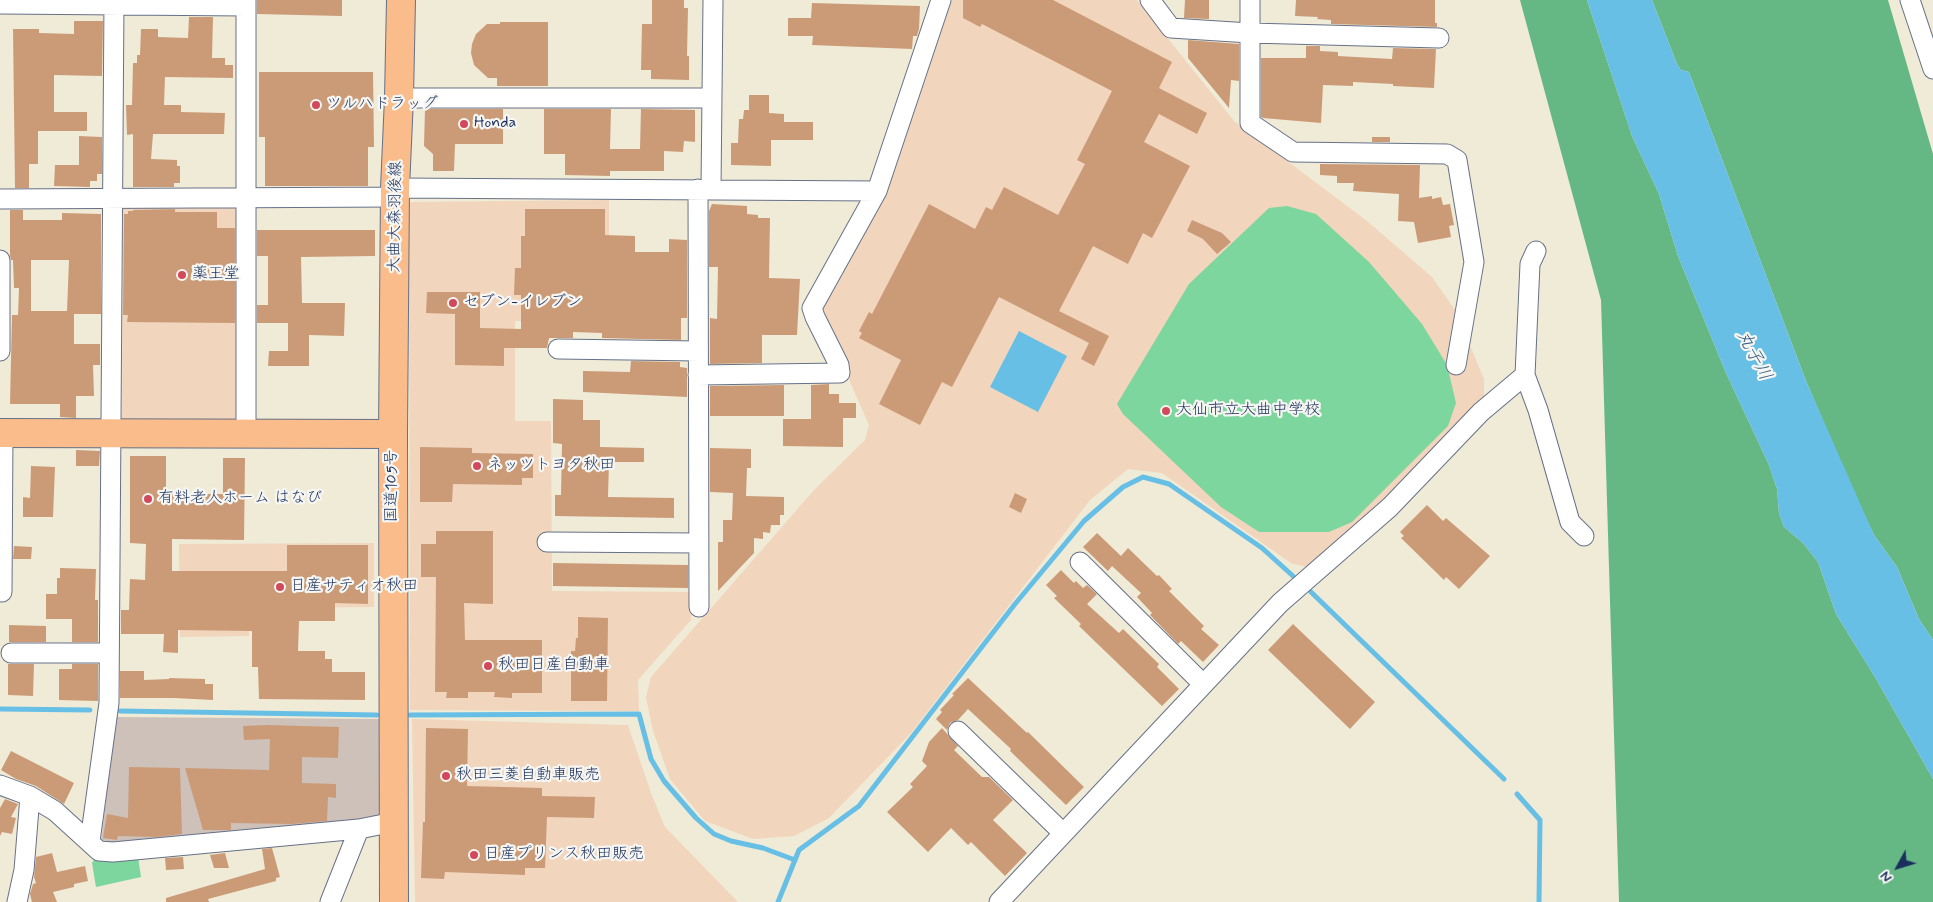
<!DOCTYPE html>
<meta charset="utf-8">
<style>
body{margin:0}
#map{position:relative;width:1933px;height:902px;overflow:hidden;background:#f0ebd7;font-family:Mynerve,sans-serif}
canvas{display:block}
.north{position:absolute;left:1873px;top:842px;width:50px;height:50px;-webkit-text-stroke:4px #f6f6f2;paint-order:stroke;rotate:231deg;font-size:14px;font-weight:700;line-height:20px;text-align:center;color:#1b2f5e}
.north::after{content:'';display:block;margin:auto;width:18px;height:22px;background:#1b2f5e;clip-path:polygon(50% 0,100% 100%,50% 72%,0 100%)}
</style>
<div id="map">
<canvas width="1933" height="902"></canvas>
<div class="north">N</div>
</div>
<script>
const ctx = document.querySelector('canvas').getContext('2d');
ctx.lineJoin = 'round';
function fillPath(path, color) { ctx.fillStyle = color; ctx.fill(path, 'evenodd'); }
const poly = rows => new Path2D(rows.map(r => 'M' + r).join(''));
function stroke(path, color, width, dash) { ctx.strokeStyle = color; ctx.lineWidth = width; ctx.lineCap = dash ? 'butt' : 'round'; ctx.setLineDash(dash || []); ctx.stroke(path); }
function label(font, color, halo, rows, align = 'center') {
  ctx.font = font + ' Mynerve,"Klee One",sans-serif'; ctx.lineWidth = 4.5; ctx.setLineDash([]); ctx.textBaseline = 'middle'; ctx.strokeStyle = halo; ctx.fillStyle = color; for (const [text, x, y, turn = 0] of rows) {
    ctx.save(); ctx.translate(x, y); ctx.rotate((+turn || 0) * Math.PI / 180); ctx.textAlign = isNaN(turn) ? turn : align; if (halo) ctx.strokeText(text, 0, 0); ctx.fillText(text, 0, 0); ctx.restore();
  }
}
const built = poly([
 [952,0,1137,0,1234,121,1367,221,1432,277,1455,310,1484,379,1484,397,1361,523,1306,567,1291,563,1162,473,1128,469,1090,500,911,733,829,818,794,836,753,839,705,821,670,779,653,731,646,697,651,677,815,489,865,440,869,425,820,314,823,304,910,115],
 [609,200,609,302,552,321,515,321,515,421,551,421,552,591,691,592,691,620,638,680,639,711,410,710,409,202],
 [123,206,239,207,238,422,122,421],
 [374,543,374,607,249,608,249,636,180,637,179,544],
 [412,719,628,725,651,793,665,827,738,902,415,902]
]);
const industrial = poly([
 [115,717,388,719,387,817,115,849,101,843]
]);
const green = poly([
 [1287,206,1316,214,1369,262,1422,324,1447,365,1456,403,1448,426,1352,522,1329,532,1259,532,1221,507,1123,414,1117,404,1189,284,1269,208],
 [138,857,141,877,96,887,92,863,95,858]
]);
const forest = poly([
 [1520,0,1587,0,1632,136,1659,194,1678,256,1726,373,1769,465,1777,489,1779,513,1784,527,1803,543,1818,562,1836,614,1875,677,1933,779,1933,902,1619,902,1601,300],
 [1652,0,1888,0,1933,154,1933,640,1919,619,1897,567,1874,535,1856,497,1806,381,1689,72,1681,70,1677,64]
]);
const water = poly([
 [1587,0,1652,0,1677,64,1681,70,1689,72,1806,381,1874,535,1897,567,1919,619,1933,640,1933,779,1875,677,1836,614,1818,562,1803,543,1784,527,1779,513,1777,489,1769,465,1726,373,1678,256,1659,194,1632,136],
 [1019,331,1067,356,1038,412,990,387]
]);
const stream = poly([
 [1311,592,1504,779],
 [0,709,90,710],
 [120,711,377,715],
 [410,715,639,714,651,759,664,781,696,818,714,834,731,841,763,848,795,860],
 [1517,794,1540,820,1539,902],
 [778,902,799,850,859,806,1015,604,1084,521,1123,487,1143,477,1169,484,1262,548,1293,576]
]);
const building = poly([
 [257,0,342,0,342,16,257,14],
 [652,0,684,0,684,8,688,8,687,56,689,56,689,80,651,79,651,70,641,70,642,24,652,24],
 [963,0,1053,0,1172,62,1159,88,1207,113,1197,134,1159,114,1144,142,1190,166,1152,238,1143,233,1128,264,1093,246,1059,311,1109,336,1094,366,1081,359,1089,343,999,297,952,387,942,382,920,425,879,404,901,360,859,338,862,333,859,331,869,312,872,314,929,204,975,229,986,207,992,210,1004,187,1058,215,1085,164,1077,160,1112,91,982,24,980,27,963,18],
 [1185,0,1209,0,1209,19,1184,18],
 [1296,0,1435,0,1435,23,1437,23,1437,27,1331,24,1331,20,1317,19,1318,17,1295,16],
 [812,3,920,6,919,29,917,36,913,36,912,49,812,45,813,36,788,36,788,18,811,18],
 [189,17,213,17,212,58,225,58,225,65,233,65,233,78,165,77,164,105,181,105,181,112,225,113,224,134,153,134,151,159,177,160,177,166,180,166,180,183,174,183,174,187,133,187,133,134,127,135,126,105,132,105,133,63,137,63,137,55,140,55,141,29,158,29,158,37,188,38],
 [74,21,103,21,102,76,54,75,54,112,87,112,87,131,38,131,38,164,29,164,29,188,15,188,13,29,39,29,39,33,74,34],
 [500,22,548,22,548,86,497,86,497,78,488,78,474,65,471,53,472,44,476,34,487,24,500,24],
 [1188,40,1239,44,1239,81,1231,80,1229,108,1188,58],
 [1306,46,1320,46,1320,51,1338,52,1338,56,1392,59,1393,48,1436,49,1434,88,1393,86,1393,84,1353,82,1353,86,1323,85,1321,123,1263,118,1261,117,1261,58,1306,58],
 [259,72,373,72,374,147,368,147,368,186,265,186,265,137,259,137],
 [749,95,769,95,769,113,784,114,784,122,813,122,813,140,771,140,771,166,731,165,731,143,738,143,739,119,743,119,744,110,749,110],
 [425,109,503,109,503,144,455,144,454,171,433,171,433,154,424,146],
 [544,109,611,109,610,149,640,149,641,109,695,110,695,142,684,141,683,152,664,151,664,171,610,171,610,176,565,175,565,154,544,154],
 [79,136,102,137,102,174,97,174,97,181,90,181,90,187,54,186,55,165,79,165],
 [1372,137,1390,137,1390,142,1372,142],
 [1320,164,1420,165,1419,198,1432,196,1432,199,1441,197,1443,205,1450,204,1454,225,1449,226,1451,237,1418,243,1414,222,1398,221,1399,194,1353,191,1354,183,1337,183,1337,176,1320,175],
 [712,204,747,206,747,214,758,215,758,218,770,218,769,278,800,279,797,335,762,335,762,363,710,364,710,318,717,319,718,267,709,267,709,211],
 [175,209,175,212,217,212,217,228,235,228,235,323,127,322,128,315,123,315,124,214,128,214,128,211,133,211,133,210],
 [525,209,605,209,605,235,635,236,635,252,669,252,669,239,687,240,687,318,681,318,681,340,602,338,602,333,573,332,573,338,549,338,547,348,504,348,504,366,455,365,455,314,426,313,427,292,480,292,480,328,521,329,521,295,514,295,515,268,521,268,521,236,525,236],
 [10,210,23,210,23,220,62,220,62,213,101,214,101,314,74,314,74,344,100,344,100,365,93,365,94,396,76,396,76,418,60,417,60,404,10,404,12,315,18,315,19,288,14,288,13,260,11,260,10,255],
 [31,260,69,260,67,311,31,311],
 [1192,220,1222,233,1231,242,1217,254,1203,239,1187,231],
 [257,230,375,230,375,256,301,257,302,303,345,303,344,336,309,335,309,366,268,366,269,351,288,351,288,323,257,323,257,305,268,305,268,256,257,256],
 [631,361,680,362,680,367,687,368,687,397,583,392,583,371,630,372],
 [829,384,829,394,839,394,839,403,856,403,856,418,843,418,843,447,783,446,783,419,811,419,811,385],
 [784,385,784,416,710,416,710,386],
 [553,399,583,400,583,420,600,420,600,447,644,448,644,462,609,462,608,497,674,498,674,518,555,516,555,495,561,495,562,444,553,443],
 [420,447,472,448,472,453,533,454,533,478,522,478,522,485,453,484,452,502,420,502],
 [710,448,751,449,751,468,747,468,746,496,784,497,784,515,780,515,780,525,771,525,770,533,763,532,763,539,754,538,754,553,718,591,718,542,723,542,723,520,732,520,733,493,710,492],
 [76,450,100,451,99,466,76,466],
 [130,456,166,456,166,494,223,494,223,458,245,458,244,540,172,539,172,571,287,571,287,545,368,545,368,604,335,603,335,621,299,621,298,651,325,651,325,659,332,659,332,672,365,672,365,700,259,699,258,667,252,667,252,631,178,630,178,653,163,652,164,634,121,634,121,610,129,610,130,579,145,580,146,544,130,543],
 [31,466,55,467,53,517,23,517,23,497,30,498],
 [1015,493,1027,499,1021,513,1009,507],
 [1427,505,1443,521,1446,518,1490,556,1459,589,1446,577,1444,580,1401,538,1404,536,1400,532],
 [436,531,493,531,493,604,464,603,465,640,542,640,542,693,512,693,512,698,494,697,495,692,468,692,468,698,446,698,447,692,435,692,436,577,421,577,421,544,436,544],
 [1097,533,1121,556,1128,548,1157,576,1159,575,1172,589,1169,591,1204,626,1201,629,1219,645,1203,662,1181,641,1178,644,1150,615,1152,613,1137,597,1141,593,1112,566,1108,571,1083,547],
 [14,546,32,547,31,559,13,559],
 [553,563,688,565,688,588,553,586],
 [60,568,96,569,95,600,98,600,98,642,72,642,72,619,46,619,46,594,57,594,57,578,60,578],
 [1061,570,1074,583,1076,581,1083,588,1087,585,1097,594,1087,604,1119,633,1123,629,1159,664,1157,667,1179,689,1162,706,1079,626,1081,624,1054,598,1057,596,1046,585],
 [578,617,608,618,607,701,571,701,571,651,575,651,576,638,578,638],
 [1293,624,1375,702,1350,729,1268,650],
 [9,625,46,626,46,642,9,642],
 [8,664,34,664,33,696,8,695],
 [72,664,98,664,98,701,59,700,59,669,72,669],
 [120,671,144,671,144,680,169,679,169,678,205,679,205,684,213,684,213,700,174,698,120,698],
 [968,678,1027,733,1028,732,1084,787,1066,805,1010,751,1011,749,968,709,958,720,950,723,947,730,936,719,942,712,940,710,954,695,952,694],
 [267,725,339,727,338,758,302,757,302,783,336,784,336,798,328,797,327,821,292,824,231,823,231,830,203,830,185,768,269,770,270,739,244,740,243,726],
 [426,728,468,729,467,786,542,788,542,796,595,797,594,818,547,817,545,868,525,868,525,875,445,872,444,879,421,878,423,822,425,822],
 [942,728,958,746,954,750,982,777,989,777,1013,800,993,820,1027,853,1005,876,971,842,968,845,951,828,928,852,887,812,913,787,910,784,927,766,922,761,929,742],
 [11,751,74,783,64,804,36,786,16,779,1,770],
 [129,767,180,768,182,834,156,837,118,836,117,840,103,838,107,814,128,818],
 [5,799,18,804,11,817,16,818,12,834,2,832,0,836,0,808],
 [272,848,280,877,276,878,276,881,208,899,209,902,166,902,166,898,265,869,262,849],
 [52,853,57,872,85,866,88,881,74,884,74,887,53,892,57,902,32,902,30,894,33,884,36,883,34,877,36,857],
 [225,853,229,868,214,868,210,855],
 [183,857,184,869,166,870,165,858]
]);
const street = poly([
 [1150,0,1171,28,1250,33,1439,38],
 [1250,0,1250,123,1293,152,1447,154,1457,160,1474,262,1456,365],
 [1910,0,1933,69],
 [0,4,246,6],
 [399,98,712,98],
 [395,188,877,191],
 [698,189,699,607],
 [711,189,713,0],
 [0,199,395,197],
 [0,260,0,351],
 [558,349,698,351],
 [698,375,840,373,839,365,815,317,812,308,877,191,941,0],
 [1525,375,1538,410,1570,522,1584,536],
 [246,434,246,0],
 [547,542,698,543],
 [1080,562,1203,684],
 [2,592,3,433],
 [11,653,109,653],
 [958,731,1063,833],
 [0,785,30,796,55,811,99,851,113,852,359,829,394,822],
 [90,841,109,703,114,0],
 [17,902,24,870,30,796],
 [330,902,359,829],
 [999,902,1280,603,1390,507,1481,412,1525,375,1530,264,1536,251]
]);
const primary = poly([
 [393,434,395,188,399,98,401,0]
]);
const highway = poly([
 [0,433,393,434,394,902]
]);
const markers = [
 [316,105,5,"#d1495b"],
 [464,124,5,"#d1495b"],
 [182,275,5,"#d1495b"],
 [453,303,5,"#d1495b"],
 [1166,411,5,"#d1495b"],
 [477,466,5,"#d1495b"],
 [148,499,5,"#d1495b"],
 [280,587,5,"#d1495b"],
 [488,666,5,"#d1495b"],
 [446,776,5,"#d1495b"],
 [474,855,5,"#d1495b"]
];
const poiNames = [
 ["ツルハドラッグ",326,105],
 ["Honda",474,124],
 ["薬王堂",192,275],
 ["セブン-イレブン",463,303],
 ["大仙市立大曲中学校",1176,411],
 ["ネッツトヨタ秋田",487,466],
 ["有料老人ホーム はなび",158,499],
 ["日産サティオ秋田",290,587],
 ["秋田日産自動車",498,666],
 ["秋田三菱自動車販売",456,776],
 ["日産プリンス秋田販売",484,855]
];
const streetNames = [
 ["大曲大森羽後線",396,217,-89],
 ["国道105号",393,486,-90]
];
const waterNames = [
 ["丸子川",1753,356,62]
];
fillPath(built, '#f1d5bd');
fillPath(industrial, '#cec1ba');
fillPath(green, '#7cd69d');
fillPath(forest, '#65b784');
fillPath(water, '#68bfe5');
stroke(stream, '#68bfe5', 5);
fillPath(building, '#cb9b78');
stroke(street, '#667188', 21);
stroke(primary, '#667188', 30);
stroke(highway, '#667188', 30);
stroke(street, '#fff', 19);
stroke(primary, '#f9bc8a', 28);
stroke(highway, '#f9bc8a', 28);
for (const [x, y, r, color] of markers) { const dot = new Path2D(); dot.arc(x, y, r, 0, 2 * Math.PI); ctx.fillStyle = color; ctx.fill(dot); stroke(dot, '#f6f6f2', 2); }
label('16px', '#1b2f5e', '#f6f6f2', poiNames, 'left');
label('16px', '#1b2f5e', '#f6f6f2', streetNames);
label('italic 18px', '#325a86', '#f6f6f2', waterNames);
</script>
